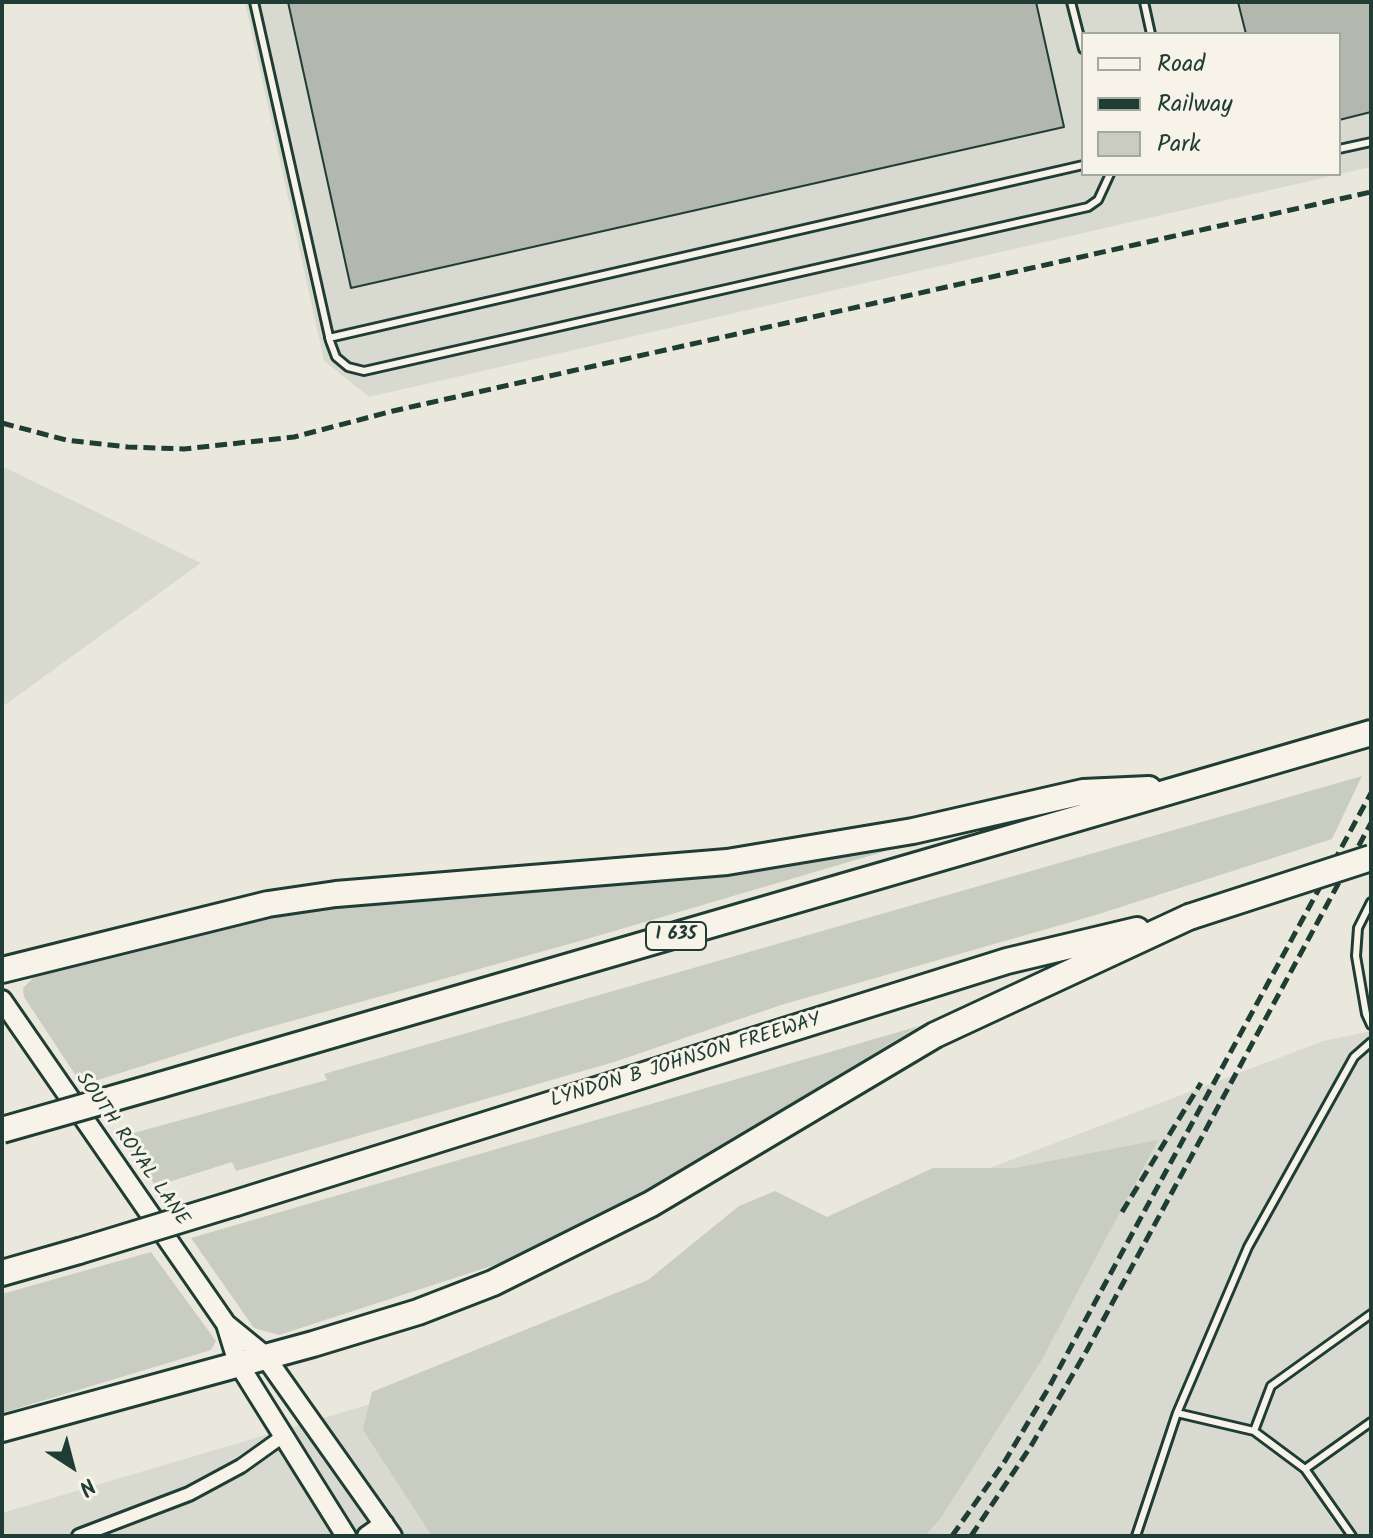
<!DOCTYPE html>
<style>
body{margin:0}
#map{position:relative;width:1373px;height:1538px;overflow:hidden;background:#eae8dd;font-family:Kalam,sans-serif}
canvas{display:block}
.frame{position:absolute;inset:0;border:4px solid #1f3d34;pointer-events:none}
.legend{position:absolute;left:1081px;top:32px;width:260px;height:144px;box-sizing:border-box;background:#f7f3e8;border:2px solid #a1aaa0;margin:0;padding:10px 14px;list-style:none;font-size:24px;color:#1f3d34}
.legend li{display:flex;align-items:center;gap:16px;height:40px}
.legend b{width:40px;border:2px solid #a1aaa0}
.north{position:absolute;left:32px;top:1426px;width:80px;height:80px;-webkit-text-stroke:6px #f7f3e8;paint-order:stroke;rotate:144deg;font-size:22px;font-weight:700;line-height:32px;text-align:center;color:#1f3d34}
.north::after{content:'';display:block;margin:auto;width:28px;height:36px;background:#1f3d34;clip-path:polygon(50% 0,100% 100%,50% 72%,0 100%)}
</style>
<div id="map">
<canvas width="1373" height="1538"></canvas>
<div class="frame"></div>
<ul class="legend">
<li><b style="height:10px;background:#f7f3e8"></b>Road</li>
<li><b style="height:10px;background:#1f3d34"></b>Railway</li>
<li><b style="height:22px;background:#c8ccc1"></b>Park</li>
</ul>
<div class="north">N</div>
</div>
<script>
const ctx = document.querySelector('canvas').getContext('2d');
ctx.lineJoin = 'round';
function fillPath(path, color) { ctx.fillStyle = color; ctx.fill(path, 'evenodd'); }
const poly = rows => new Path2D(rows.map(r => 'M' + r).join(''));
function stroke(path, color, width, dash) { ctx.strokeStyle = color; ctx.lineWidth = width; ctx.lineCap = dash ? 'butt' : 'round'; ctx.setLineDash(dash || []); ctx.stroke(path); }
function label(font, color, halo, rows, align = 'center') {
  ctx.font = font + ' Kalam,sans-serif'; ctx.lineWidth = 6; ctx.setLineDash([]); ctx.textBaseline = 'middle'; ctx.strokeStyle = halo; ctx.fillStyle = color; for (const [text, x, y, turn = 0] of rows) {
    ctx.save(); ctx.translate(x, y); ctx.rotate((+turn || 0) * Math.PI / 180); ctx.textAlign = isNaN(turn) ? turn : align; if (halo) ctx.strokeText(text, 0, 0); ctx.fillText(text, 0, 0); ctx.restore();
  }
}
const built = poly([
 [245,2,1371,2,1371,167,369,397,324,361],
 [1083,34,1339,34,1339,174,1083,174],
 [2,466,201,563,2,707],
 [1371,1031,1371,1536,2,1536,2,1513,367,1405,1323,1041]
]);
const green = poly([
 [1362,776,1332,839,1099,914,781,1005,614,1062,236,1171,232,1162,156,1186,119,1137,327,1080,324,1074],
 [885,843,886,851,587,939,241,1035,82,1085,24,997,23,988,36,975,201,926,304,905],
 [919,1026,625,1205,513,1259,279,1335,254,1328,191,1238],
 [1158,1140,1041,1361,940,1519,925,1536,432,1536,363,1430,372,1392,648,1280,739,1206,775,1191,827,1217,933,1168,1015,1168],
 [151,1252,216,1341,211,1350,2,1413,2,1294]
]);
const building = poly([
 [288,2,1036,2,1064,127,351,288,288,2],
 [1238,2,1371,2,1371,112,1339,120,1339,34,1246,34,1238,2]
]);
const service = poly([
 [254,2,330,341,336,357,348,367,364,371,1088,207,1098,200,1110,174],
 [1071,2,1083,49],
 [1144,2,1151,34],
 [1339,149,1371,142],
 [329,338,1083,165],
 [1371,902,1358,928,1356,956,1366,1014,1371,1025],
 [1177,1413,1254,1431,1305,1469,1371,1422],
 [1254,1431,1271,1386,1371,1314],
 [1305,1469,1352,1536],
 [1136,1536,1177,1413,1248,1247,1354,1057,1371,1042]
]);
const minor = poly([
 [79,1536,189,1494,241,1466,283,1436]
]);
const secondary = poly([
 [2,1000,226,1324,264,1355,392,1536],
 [226,1324,238,1363,346,1536],
 [367,1536,384,1524]
]);
const motorway = poly([
 [2,970,268,904,336,894,727,862,913,831,1083,792,1149,789],
 [160,1085,1371,733],
 [236,1203,1007,961,1137,930],
 [2,1273,79,1251],
 [2,1429,313,1344,418,1312,493,1283,651,1204,935,1035,1189,917]
]);
const rail = poly([
 [2,423,66,440,128,447,184,449,294,437,393,411,1371,192],
 [1122,1212,1201,1083],
 [952,1536,1005,1461,1048,1389,1371,793],
 [971,1536,1031,1446,1087,1350,1371,823]
]);
const motorwayBridge = poly([
 [1189,917,1371,858],
 [2,1130,160,1085],
 [79,1251,236,1203]
]);
const shields = [
 [676,936,60]
];
const shieldNames = [
 ["I 635",676,936]
];
const streetNames = [
 ["LYNDON B JOHNSON FREEWAY",686,1062,-17],
 ["SOUTH ROYAL LANE",131,1150,55]
];
fillPath(built, '#d9dacf');
fillPath(green, '#c8ccc1');
fillPath(building, '#b2b8ae');
stroke(building, '#1f3d34', 2);
stroke(service, '#1f3d34', 12);
stroke(minor, '#1f3d34', 18);
stroke(secondary, '#1f3d34', 24);
stroke(motorway, '#1f3d34', 30);
stroke(service, '#f7f3e8', 6);
stroke(minor, '#f7f3e8', 12);
stroke(secondary, '#f7f3e8', 18);
stroke(motorway, '#f7f3e8', 24);
stroke(rail, '#1f3d34', 5, [12, 6]);
stroke(motorwayBridge, '#1f3d34', 30, []);
stroke(motorwayBridge, '#f7f3e8', 24);
for (const [x, y, w] of shields) { const box = new Path2D(); box.roundRect(x - w / 2, y - 14, w, 28, 6); ctx.fillStyle = '#f7f3e8'; ctx.fill(box); stroke(box, '#1f3d34', 2); }
label('bold 18px', '#1f3d34', null, shieldNames);
label('20px', '#1f3d34', '#f7f3e8', streetNames);
</script>
